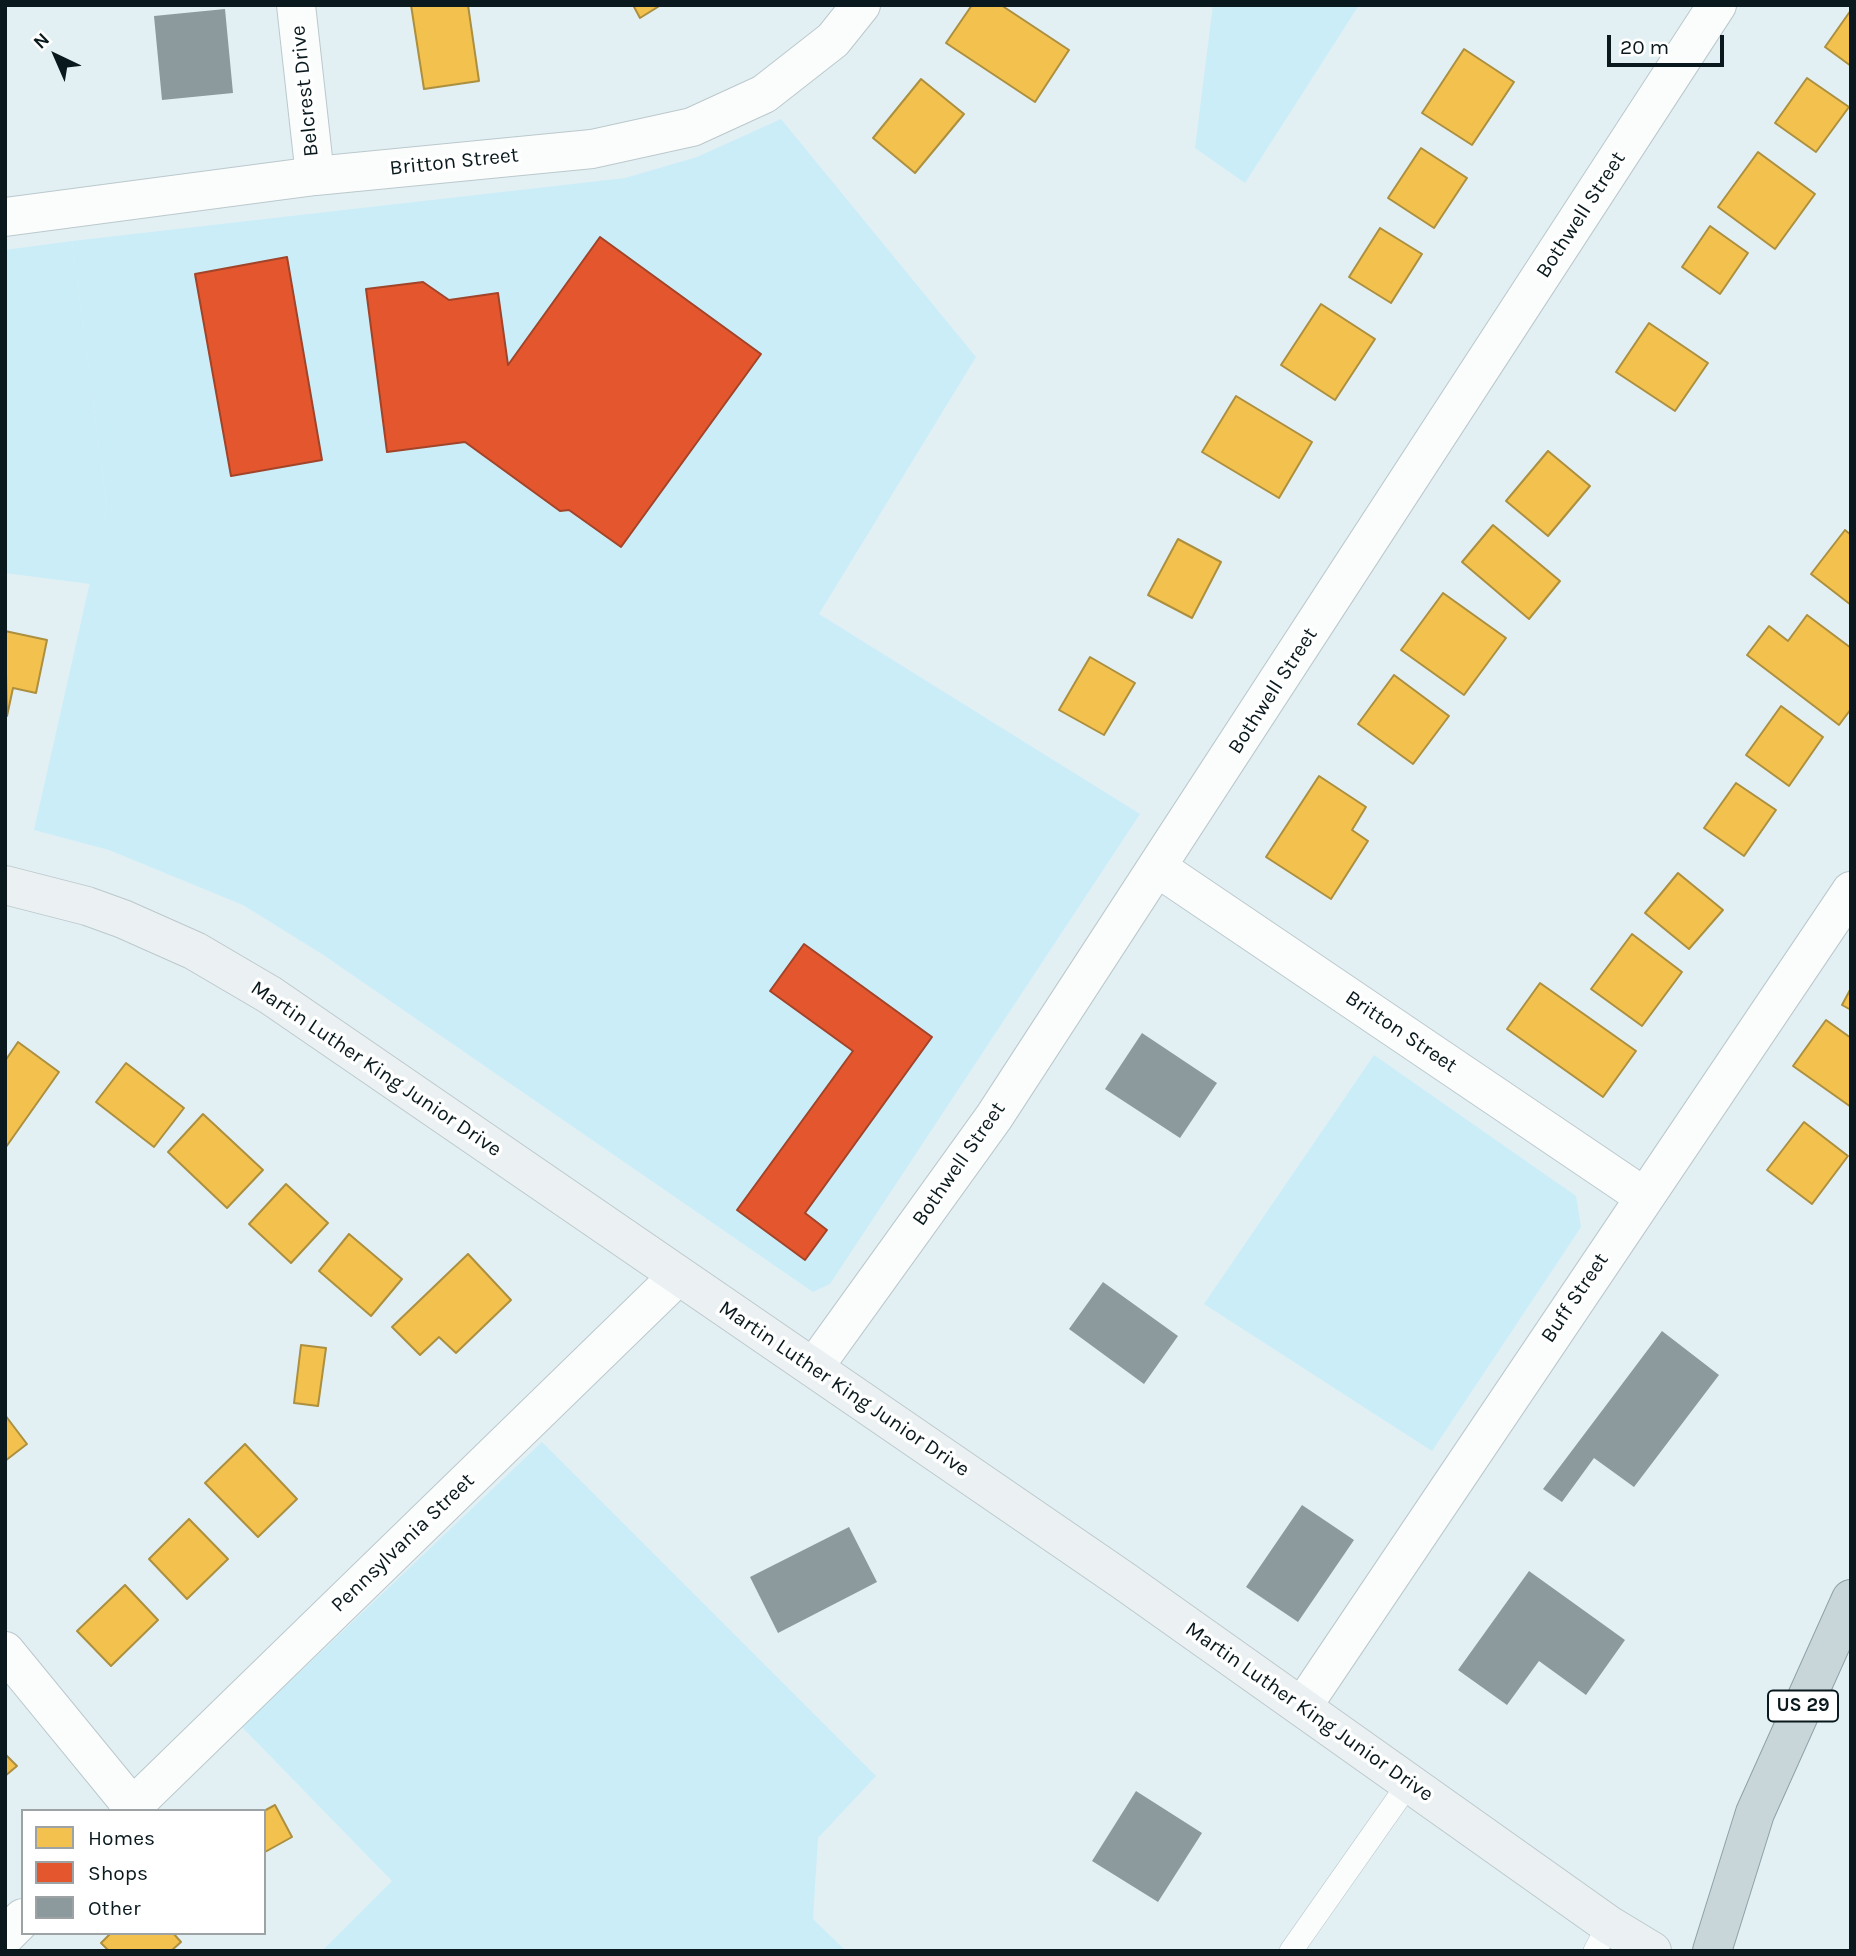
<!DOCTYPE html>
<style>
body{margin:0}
#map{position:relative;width:1856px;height:1956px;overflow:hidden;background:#e2f0f4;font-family:Karla,sans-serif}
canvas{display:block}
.frame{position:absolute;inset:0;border:7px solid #09191d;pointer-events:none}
.legend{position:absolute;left:21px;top:1809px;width:245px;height:126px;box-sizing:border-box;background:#fff;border:2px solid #9da3a5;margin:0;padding:9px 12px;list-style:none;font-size:21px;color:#09191d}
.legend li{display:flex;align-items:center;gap:14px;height:35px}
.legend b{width:35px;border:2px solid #9da3a5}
.north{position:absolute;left:21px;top:21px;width:70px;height:70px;-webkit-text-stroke:5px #fff;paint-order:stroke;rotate:316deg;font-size:19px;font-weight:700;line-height:28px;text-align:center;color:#09191d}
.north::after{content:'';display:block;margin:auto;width:24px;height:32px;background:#09191d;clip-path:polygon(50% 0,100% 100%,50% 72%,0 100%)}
.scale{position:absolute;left:1607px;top:35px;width:117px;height:32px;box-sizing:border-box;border:4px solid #09191d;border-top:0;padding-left:9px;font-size:21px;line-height:24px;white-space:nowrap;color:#09191d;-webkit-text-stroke:5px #fff;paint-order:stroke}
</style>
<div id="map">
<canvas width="1856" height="1956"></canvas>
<div class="frame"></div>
<ul class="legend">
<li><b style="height:19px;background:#f2c14e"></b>Homes</li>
<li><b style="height:19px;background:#e4572e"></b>Shops</li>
<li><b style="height:19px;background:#8c999d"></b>Other</li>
</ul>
<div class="north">N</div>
<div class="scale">20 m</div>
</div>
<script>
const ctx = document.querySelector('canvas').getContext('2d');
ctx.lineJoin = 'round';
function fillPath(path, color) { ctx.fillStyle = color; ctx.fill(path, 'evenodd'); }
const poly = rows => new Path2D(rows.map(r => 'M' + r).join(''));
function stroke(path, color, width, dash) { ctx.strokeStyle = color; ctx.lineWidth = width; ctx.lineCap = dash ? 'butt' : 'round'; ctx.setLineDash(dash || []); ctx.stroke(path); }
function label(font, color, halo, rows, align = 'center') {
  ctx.font = font + ' Karla,sans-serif'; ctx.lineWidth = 7; ctx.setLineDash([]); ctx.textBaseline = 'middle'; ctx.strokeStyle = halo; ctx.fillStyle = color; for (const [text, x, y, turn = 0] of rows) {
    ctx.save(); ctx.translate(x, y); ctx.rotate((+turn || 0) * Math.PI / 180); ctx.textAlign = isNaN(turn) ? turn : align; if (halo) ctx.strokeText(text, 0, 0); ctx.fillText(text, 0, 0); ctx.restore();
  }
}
const built = poly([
 [781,119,976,357,819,614,1140,814,830,1284,813,1292,322,954,243,905,109,850,34,830,107,507,72,241,625,178,697,157]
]);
const green = poly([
 [1213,5,1359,5,1245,183,1195,148],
 [72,241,107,507,90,584,5,573,5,250],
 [1374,1055,1576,1196,1581,1227,1432,1451,1204,1304],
 [542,1442,876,1776,818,1838,813,1919,846,1951,322,1951,392,1881,242,1727]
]);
const homes = poly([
 [411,5,468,5,479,81,424,89,411,5],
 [633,5,661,5,640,18,633,5],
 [972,5,1001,5,1069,50,1035,102,946,43,972,5],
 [1851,10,1851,66,1825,47,1851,10],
 [1464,49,1514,82,1472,145,1422,113,1464,49],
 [1807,78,1849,107,1816,152,1775,123,1807,78],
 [921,79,964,114,915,173,873,138,921,79],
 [1421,148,1467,178,1434,228,1388,198,1421,148],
 [1758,152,1815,194,1775,249,1718,207,1758,152],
 [1710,226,1748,253,1720,294,1682,267,1710,226],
 [1380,228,1422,254,1391,303,1349,277,1380,228],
 [1321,304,1375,339,1335,400,1281,365,1321,304],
 [1649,323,1708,363,1675,411,1616,372,1649,323],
 [1236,396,1312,442,1279,498,1202,452,1236,396],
 [1548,451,1590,486,1548,536,1506,501,1548,451],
 [1493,525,1560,581,1529,619,1462,562,1493,525],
 [1845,530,1851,535,1851,605,1811,574,1845,530],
 [1178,539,1221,562,1192,618,1148,595,1178,539],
 [1443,593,1506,638,1464,695,1401,650,1443,593],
 [1807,615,1851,648,1851,709,1839,725,1747,655,1769,626,1788,641,1807,615],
 [5,631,47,640,36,693,13,688,7,716,5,631],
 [1090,657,1135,683,1104,735,1059,710,1090,657],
 [1394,675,1449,716,1413,764,1358,724,1394,675],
 [1781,706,1823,737,1789,786,1746,755,1781,706],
 [1319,776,1366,807,1352,830,1368,841,1331,899,1266,857,1319,776],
 [1736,783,1776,810,1744,856,1704,828,1736,783],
 [1678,873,1723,910,1689,949,1645,913,1678,873],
 [1632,934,1682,972,1642,1026,1591,989,1632,934],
 [1540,983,1636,1051,1603,1097,1507,1029,1540,983],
 [1851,988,1851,1010,1842,1005,1851,988],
 [1826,1020,1851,1038,1851,1107,1793,1066,1826,1020],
 [18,1042,59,1072,6,1147,5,1061,18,1042],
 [126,1063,184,1108,154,1147,96,1102,126,1063],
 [203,1114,263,1170,227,1208,168,1152,203,1114],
 [1804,1122,1848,1156,1812,1204,1767,1170,1804,1122],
 [286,1184,328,1223,291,1263,249,1224,286,1184],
 [349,1234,402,1279,371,1316,319,1271,349,1234],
 [468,1254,511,1300,456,1353,439,1337,420,1355,392,1327,468,1254],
 [301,1345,326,1348,318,1406,294,1403,301,1345],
 [5,1415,27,1444,5,1461,5,1415],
 [245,1444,297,1499,258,1537,205,1483,245,1444],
 [189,1519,228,1559,187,1599,149,1559,189,1519],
 [125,1585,158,1620,111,1666,77,1631,125,1585],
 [5,1754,17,1766,5,1776,5,1754],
 [275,1805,292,1837,265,1852,264,1811,275,1805],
 [111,1933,173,1933,181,1942,171,1951,109,1951,101,1943,111,1933]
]);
const shops = poly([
 [600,237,761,354,621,547,569,510,560,511,465,442,387,452,366,289,423,282,449,300,498,293,508,365,600,237],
 [287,257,322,460,231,476,195,274,287,257],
 [804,944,932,1037,805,1213,827,1230,805,1260,737,1210,853,1051,770,991,804,944]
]);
const building = poly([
 [225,9,233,93,162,100,154,16],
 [1142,1033,1217,1083,1180,1138,1105,1089],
 [1103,1282,1178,1336,1144,1384,1069,1329],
 [1662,1331,1719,1375,1634,1487,1594,1458,1562,1502,1543,1489],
 [1302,1505,1354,1540,1298,1622,1246,1587],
 [849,1527,877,1582,778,1633,750,1577],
 [1529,1571,1625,1640,1586,1695,1539,1661,1507,1705,1458,1670],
 [1136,1791,1202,1833,1158,1902,1092,1861]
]);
const lane = poly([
 [1291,1951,1409,1783],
 [1595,1951,1609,1925]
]);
const street = poly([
 [296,5,315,176],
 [5,217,315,176,592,149,692,127,764,94,833,40,861,5],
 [1158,868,1643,1196],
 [814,1367,994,1117,1717,5],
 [5,1651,132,1806],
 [1302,1707,1851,891],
 [128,1811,678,1276],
 [5,1936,23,1918]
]);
const secondary = poly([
 [5,885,87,906,123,919,195,951,270,995,1124,1581,1609,1925,1652,1951]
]);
const highway = poly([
 [1712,1951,1755,1813,1851,1599]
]);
const shields = [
 [1803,1706,70]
];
const shieldNames = [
 ["US 29",1803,1706]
];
const streetNames = [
 ["Belcrest Drive",305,91,-96],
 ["Britton Street",454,162,-6],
 ["Bothwell Street",1581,215,-57],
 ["Bothwell Street",1273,691,-57],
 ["Britton Street",1401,1032,34],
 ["Martin Luther King Junior Drive",376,1069,34],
 ["Bothwell Street",959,1164,-55],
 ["Buff Street",1575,1298,-56],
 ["Martin Luther King Junior Drive",844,1389,34],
 ["Pennsylvania Street",403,1543,-44],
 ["Martin Luther King Junior Drive",1309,1712,35]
];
fillPath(built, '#cbedf8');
fillPath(green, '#caedf7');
fillPath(homes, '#f2c14e');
stroke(homes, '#ac8f3f', 2);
fillPath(shops, '#e4572e');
stroke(shops, '#a24429', 2);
fillPath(building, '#8c999d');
stroke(lane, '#bbc8cc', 24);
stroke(street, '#bbc8cc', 40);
stroke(secondary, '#bbc8cc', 40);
stroke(highway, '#8ea2a7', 40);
stroke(lane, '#fbfdfd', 23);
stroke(street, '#fbfdfd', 38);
stroke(secondary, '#ebf1f2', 38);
stroke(highway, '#c8d6d9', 38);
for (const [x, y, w] of shields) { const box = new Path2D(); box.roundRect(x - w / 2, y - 15.5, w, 31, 5); ctx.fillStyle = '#fff'; ctx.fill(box); stroke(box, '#09191d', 2); }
label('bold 19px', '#09191d', null, shieldNames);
label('21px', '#09191d', '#fff', streetNames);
</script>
